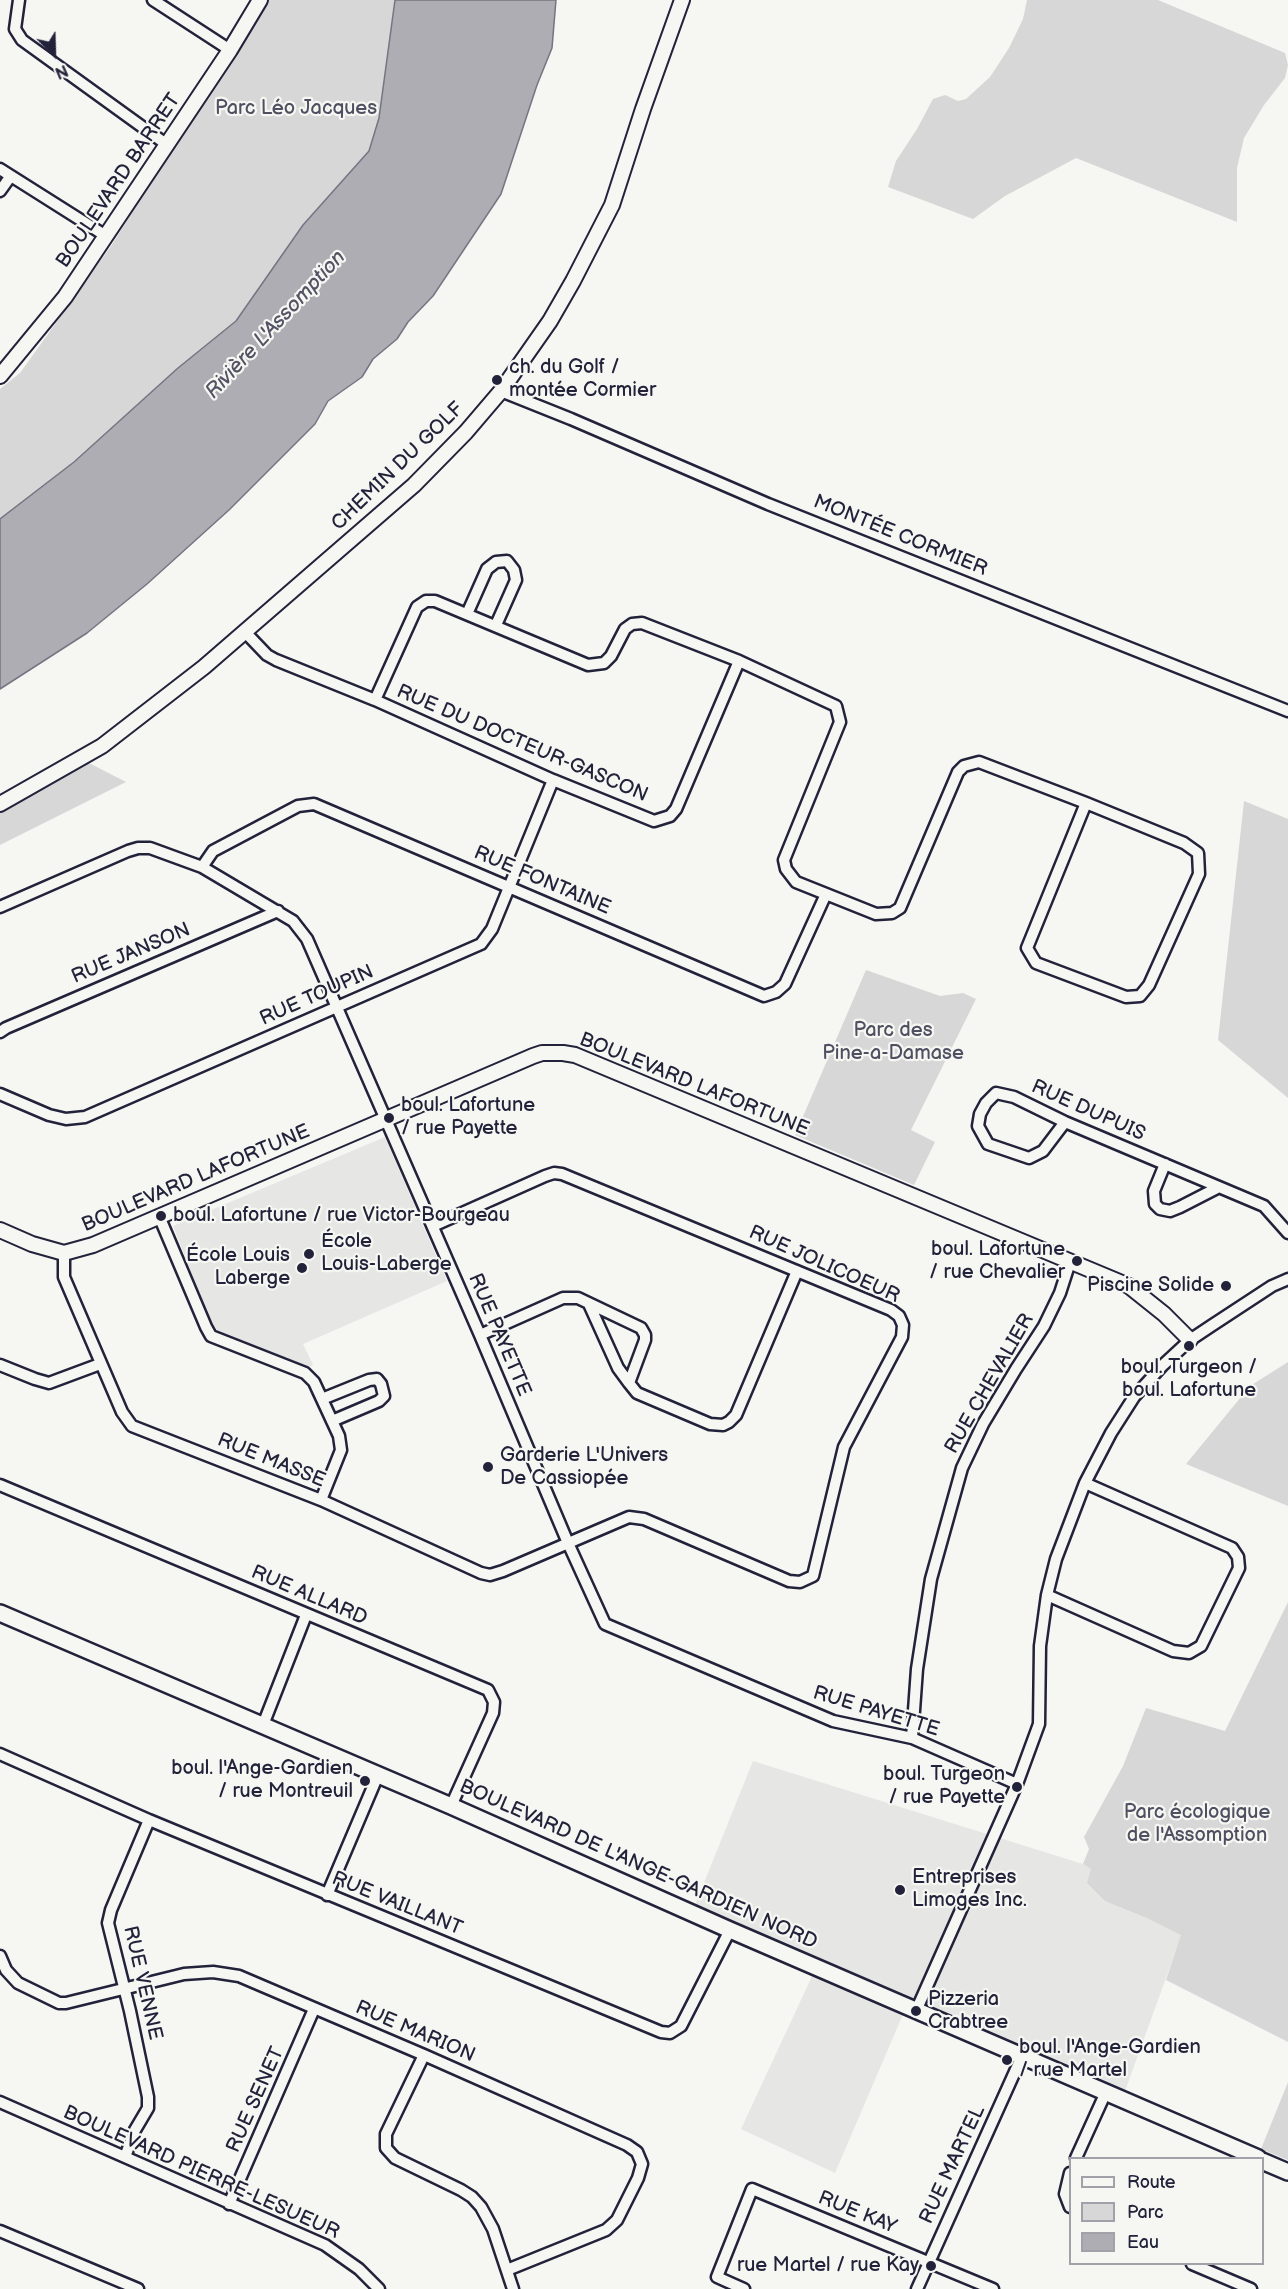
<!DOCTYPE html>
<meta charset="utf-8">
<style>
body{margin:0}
#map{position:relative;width:1288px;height:2289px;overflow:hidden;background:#f6f6f2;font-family:"Balsamiq Sans",sans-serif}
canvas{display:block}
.legend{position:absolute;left:1069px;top:2157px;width:195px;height:108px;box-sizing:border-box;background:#f6f6f2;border:2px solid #a1a1a9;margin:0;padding:8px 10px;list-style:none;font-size:18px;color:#22223b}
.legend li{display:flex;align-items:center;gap:12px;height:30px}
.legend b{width:30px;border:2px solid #a1a1a9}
.north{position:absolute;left:24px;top:24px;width:60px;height:60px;-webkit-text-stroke:4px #f6f6f2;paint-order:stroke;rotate:157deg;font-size:16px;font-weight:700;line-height:24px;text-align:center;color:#22223b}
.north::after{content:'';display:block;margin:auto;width:21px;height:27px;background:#22223b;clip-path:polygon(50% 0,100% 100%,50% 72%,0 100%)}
</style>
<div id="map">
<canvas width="1288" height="2289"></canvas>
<ul class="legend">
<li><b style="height:8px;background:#f6f6f2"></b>Route</li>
<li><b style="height:16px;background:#d7d7d7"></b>Parc</li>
<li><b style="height:16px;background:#adadb3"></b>Eau</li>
</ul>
<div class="north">N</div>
</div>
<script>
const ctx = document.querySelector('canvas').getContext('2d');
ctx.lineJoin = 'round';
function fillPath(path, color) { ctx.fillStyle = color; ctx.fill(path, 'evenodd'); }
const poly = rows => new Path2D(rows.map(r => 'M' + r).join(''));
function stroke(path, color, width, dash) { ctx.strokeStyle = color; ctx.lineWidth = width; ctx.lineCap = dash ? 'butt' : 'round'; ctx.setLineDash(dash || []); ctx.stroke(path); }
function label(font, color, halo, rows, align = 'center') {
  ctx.font = font + ' "Balsamiq Sans",sans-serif'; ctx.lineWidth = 4.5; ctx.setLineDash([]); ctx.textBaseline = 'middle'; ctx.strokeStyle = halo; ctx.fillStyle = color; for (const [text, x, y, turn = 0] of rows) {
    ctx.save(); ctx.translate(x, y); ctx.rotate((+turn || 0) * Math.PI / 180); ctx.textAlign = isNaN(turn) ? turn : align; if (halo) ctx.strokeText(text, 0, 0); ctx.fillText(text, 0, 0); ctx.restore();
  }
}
const built = poly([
 [385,1137,447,1281,303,1344,313,1365,305,1369,232,1339,217,1330,210,1320,173,1226],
 [753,1761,1083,1864,1186,1923,1125,2091,910,1998,835,2173,741,2129,820,1959,695,1905]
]);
const green = poly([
 [266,0,395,0,379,118,369,151,303,225,236,321,178,368,74,462,0,519,0,389,20,373,111,246],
 [1027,0,1158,0,1285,53,1288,65,1285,78,1264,105,1244,138,1237,168,1237,222,1076,158,1005,196,973,219,888,187,896,161,917,129,933,99,945,95,958,101,966,99,990,77,1009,48,1023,19],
 [89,763,126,782,0,845,0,813],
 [1244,801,1288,819,1288,1098,1218,1040],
 [866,970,940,996,963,993,976,999,911,1130,935,1142,914,1185,795,1135],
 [1288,1362,1288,1506,1186,1464,1250,1386],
 [1288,1602,1288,2042,1166,1980,1181,1935,1147,1918,1105,1901,1087,1883,1091,1869,1083,1864,1089,1849,1084,1837,1123,1766,1146,1708,1225,1731],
 [1288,2082,1288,2160,1261,2149]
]);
const water = poly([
 [395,0,556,0,552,48,537,85,501,194,433,296,408,322,397,339,373,359,362,377,328,401,315,424,229,510,147,584,87,633,0,689,0,519,74,462,178,368,236,321,303,225,369,151,379,118,395,0]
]);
const minor = poly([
 [19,0,15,29,22,40,166,144],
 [153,0,230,50],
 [0,169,106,236],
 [0,191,10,177],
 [501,391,571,419,768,504,1288,711],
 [467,614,487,569,496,562,507,561,514,570,516,580,496,625],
 [245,632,267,655,276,660,375,700,553,780,654,821,670,816,676,809,739,661],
 [375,700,417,607,426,601,435,601,588,665,604,663,611,656,625,629,632,624,642,623,739,661,836,706,840,722,784,860,786,869,796,882,876,914,892,913,900,908,958,772,964,766,979,762,1086,803,1184,843,1198,853,1199,874,1149,985,1140,996,1126,997,1036,963,1027,948,1086,803],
 [202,867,213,851,298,806,314,804,764,996,776,992,785,984,826,894],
 [0,907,128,851,138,848,150,848,202,867,293,921,307,939,480,1335,568,1543,605,1624,833,1721,912,1738,1017,1784],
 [0,1032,6,1028,278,911],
 [0,1094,49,1115,66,1119,85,1117,481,944,492,929,553,780],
 [1065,1122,1043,1151,1029,1158,988,1144,978,1126,980,1114,986,1103,996,1093,1014,1097,1065,1122,1264,1206,1288,1233],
 [1165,1164,1154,1191,1155,1204,1160,1209,1170,1211,1180,1207,1219,1187],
 [159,1216,206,1327,211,1336,305,1373,314,1382,339,1436,341,1450,321,1500],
 [64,1253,64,1277,122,1412,132,1426,321,1500,481,1573,490,1575,503,1571,629,1517,644,1519,789,1581,800,1582,813,1576,844,1447,902,1337,903,1325,899,1316,891,1310,562,1174,554,1173,545,1176,433,1226],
 [589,1304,618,1368,629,1383],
 [480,1335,563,1298,578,1298,641,1328,645,1335,645,1340,629,1383,637,1393,710,1424,723,1425,729,1422,736,1415,797,1271],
 [0,1365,35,1379,49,1383,100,1364],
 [322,1399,369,1380,377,1379,381,1384,384,1396,379,1401,332,1421],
 [0,1485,488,1690,494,1702,493,1713,451,1806],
 [1047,1595,1173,1651,1189,1653,1201,1646,1239,1568,1238,1557,1232,1548,1085,1483],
 [263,1725,306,1615],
 [912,1738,917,1669,931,1579,962,1468,983,1424,1016,1369,1044,1326,1060,1293,1070,1262],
 [0,1754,149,1820,661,2032,670,2033,681,2026,730,1930],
 [327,1895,378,1775],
 [0,1956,6,1970,18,1983,59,2003,66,2003,184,1974,213,1972,239,1976,424,2055,627,2145,637,2152,642,2164,638,2178,617,2220,606,2230,507,2270],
 [916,2011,1017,1784,1039,1724,1040,1646,1047,1595,1056,1559,1085,1483,1111,1433,1134,1397,1163,1365,1190,1340,1211,1326,1272,1286,1288,1279],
 [424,2055,386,2134,386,2148,395,2158,461,2190,472,2197,481,2207,493,2229,513,2289],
 [0,2102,325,2245,359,2269,379,2289],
 [125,2157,135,2130,148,2108,148,2097,130,2011,108,1923,111,1910,149,1820],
 [1076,2158,1106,2092],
 [1070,2173,1065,2194,1070,2207],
 [229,2204,314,2009],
 [0,2231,138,2289],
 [1192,2264,1251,2289],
 [744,2289,717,2277,752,2189,993,2289],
 [917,2289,1022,2056]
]);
const tertiary = poly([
 [0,376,65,297,230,50,260,0],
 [0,804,102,746,204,667,414,485,466,432,501,391,550,321,573,281,612,205,643,109,682,0],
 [0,1230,32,1244,64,1253,93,1245,533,1056,542,1053,563,1053,575,1055,1129,1286,1164,1314,1190,1340]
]);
const secondary = poly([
 [0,1613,451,1806,730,1930,1258,2158],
 [1262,2161,1288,2172]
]);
const markers = [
 [497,380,6,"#22223b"],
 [389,1118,6,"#22223b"],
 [161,1216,6,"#22223b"],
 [309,1254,6,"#22223b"],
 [1077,1261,6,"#22223b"],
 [302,1268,6,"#22223b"],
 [1226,1286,6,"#22223b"],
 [1189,1346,6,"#22223b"],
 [488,1467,6,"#22223b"],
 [365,1781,6,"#22223b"],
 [1017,1787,6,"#22223b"],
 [900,1890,6,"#22223b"],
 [916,2011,6,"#22223b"],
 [1007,2060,6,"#22223b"],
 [931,2266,6,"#22223b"]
];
const parkNames = [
 ["Parc Léo Jacques",296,109],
 ["Parc des",893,1031],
 ["Pine-a-Damase",893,1054],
 ["Parc écologique",1197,1813],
 ["de l'Assomption",1197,1836]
];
const streetNames = [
 ["BOULEVARD BARRET",119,181,-56],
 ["CHEMIN DU GOLF",398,467,-44],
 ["MONTÉE CORMIER",900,536,22],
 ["RUE DU DOCTEUR-GASCON",522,744,23],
 ["RUE FONTAINE",542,881,23],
 ["RUE JANSON",131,954,-23],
 ["RUE TOUPIN",317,996,-24],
 ["BOULEVARD LAFORTUNE",694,1085,22],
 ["RUE DUPUIS",1088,1111,24],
 ["BOULEVARD LAFORTUNE",196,1179,-23],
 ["RUE JOLICOEUR",824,1265,24],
 ["RUE PAYETTE",499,1335,67],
 ["RUE CHEVALIER",990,1384,-60],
 ["RUE MASSE",271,1461,22],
 ["RUE ALLARD",309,1596,23],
 ["RUE PAYETTE",876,1712,17],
 ["BOULEVARD DE L'ANGE-GARDIEN NORD",638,1865,24],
 ["RUE VAILLANT",397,1904,22],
 ["RUE VENNE",142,1983,77],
 ["RUE MARION",415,2032,23],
 ["RUE SENET",256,2100,-66],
 ["RUE MARTEL",953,2165,-65],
 ["BOULEVARD PIERRE-LESUEUR",201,2173,24],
 ["RUE KAY",857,2213,22]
];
const poiNames = [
 ["ch. du Golf /",509,368],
 ["montée Cormier",509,391],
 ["boul. Lafortune",401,1106],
 ["/ rue Payette",401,1129],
 ["boul. Lafortune / rue Victor-Bourgeau",173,1216],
 ["École",321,1242],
 ["Louis-Laberge",321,1265],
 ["boul. Lafortune",1065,1250,"right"],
 ["/ rue Chevalier",1065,1273,"right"],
 ["École Louis",290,1256,"right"],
 ["Laberge",290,1279,"right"],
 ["Piscine Solide",1214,1286,"right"],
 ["boul. Turgeon /",1189,1368,"center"],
 ["boul. Lafortune",1189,1391,"center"],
 ["Garderie L'Univers",500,1456],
 ["De Cassiopée",500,1479],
 ["boul. l'Ange-Gardien",353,1769,"right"],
 ["/ rue Montreuil",353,1792,"right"],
 ["boul. Turgeon",1005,1775,"right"],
 ["/ rue Payette",1005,1798,"right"],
 ["Entreprises",912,1878],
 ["Limoges Inc.",912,1901],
 ["Pizzeria",928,2000],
 ["Crabtree",928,2023],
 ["boul. l'Ange-Gardien",1019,2048],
 ["/ rue Martel",1019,2071],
 ["rue Martel / rue Kay",919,2266,"right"]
];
const waterNames = [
 ["Rivière L'Assomption",276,325,-47]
];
fillPath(built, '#e6e6e4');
fillPath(green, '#d7d7d7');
fillPath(water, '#adadb3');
stroke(water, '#757583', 1.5);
stroke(minor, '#22223b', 15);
stroke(tertiary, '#22223b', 18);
stroke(secondary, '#22223b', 20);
stroke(minor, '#f6f6f2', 10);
stroke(tertiary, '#f6f6f2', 14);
stroke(secondary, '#f6f6f2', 15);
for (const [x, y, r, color] of markers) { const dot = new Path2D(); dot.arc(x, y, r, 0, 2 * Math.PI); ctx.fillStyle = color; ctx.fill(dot); stroke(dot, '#f6f6f2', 2); }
label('20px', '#4f4f62', '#f6f6f2', parkNames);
label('20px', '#22223b', '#f6f6f2', streetNames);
label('20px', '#22223b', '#f6f6f2', poiNames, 'left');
label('italic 21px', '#535365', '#f6f6f2', waterNames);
</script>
